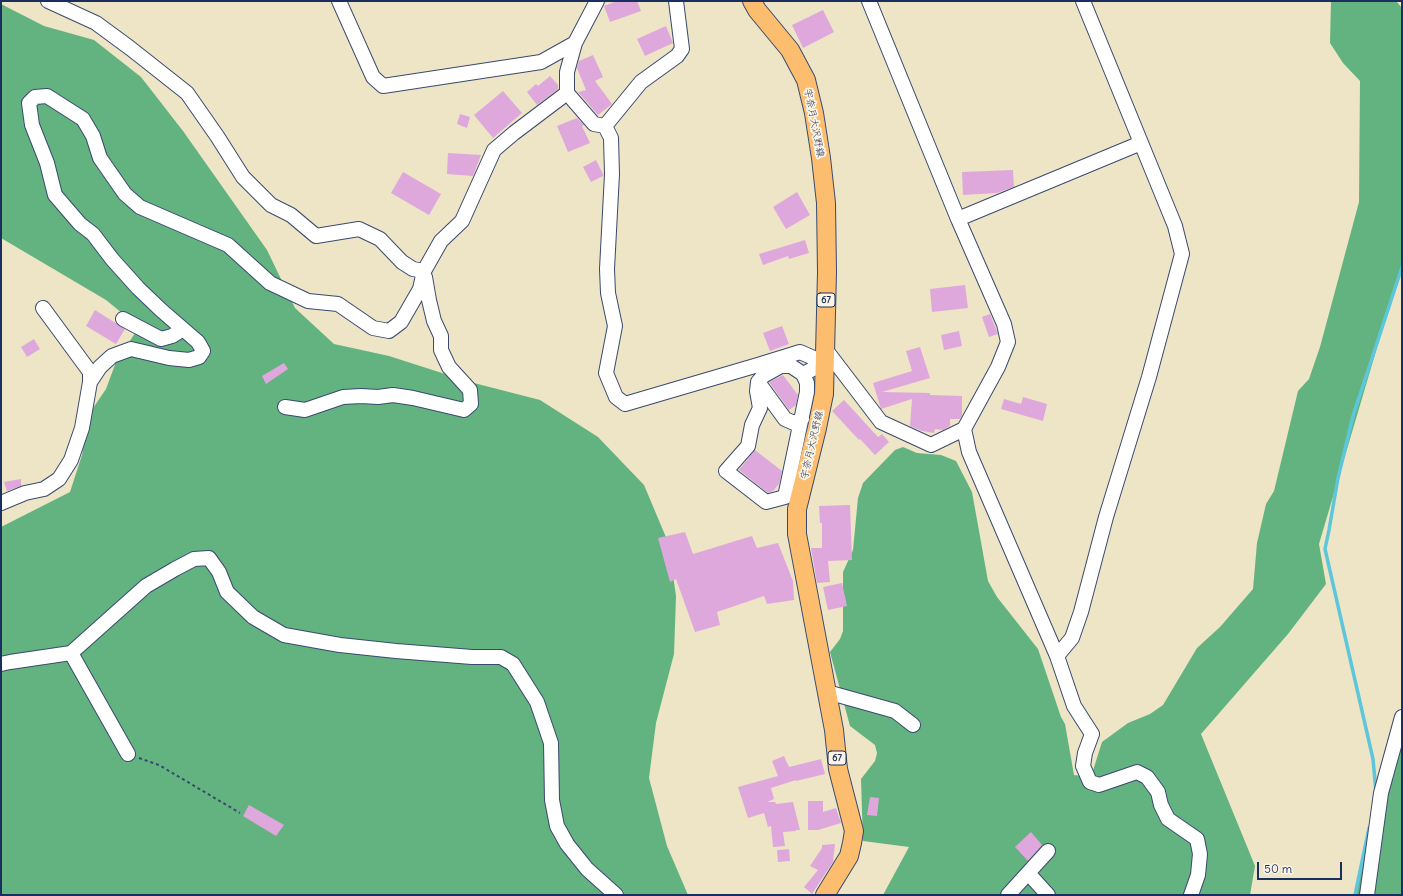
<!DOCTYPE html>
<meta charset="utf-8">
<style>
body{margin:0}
#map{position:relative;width:1403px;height:896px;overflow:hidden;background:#ede5c6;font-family:Delius,sans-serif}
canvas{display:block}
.frame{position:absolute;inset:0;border:2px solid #1b2f5e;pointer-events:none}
.scale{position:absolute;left:1257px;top:862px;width:85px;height:18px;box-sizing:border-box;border:2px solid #1b2f5e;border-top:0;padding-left:5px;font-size:12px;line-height:14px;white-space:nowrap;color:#1b2f5e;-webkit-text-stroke:3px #fcf5e5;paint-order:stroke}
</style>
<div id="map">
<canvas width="1403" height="896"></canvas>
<div class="frame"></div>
<div class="scale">50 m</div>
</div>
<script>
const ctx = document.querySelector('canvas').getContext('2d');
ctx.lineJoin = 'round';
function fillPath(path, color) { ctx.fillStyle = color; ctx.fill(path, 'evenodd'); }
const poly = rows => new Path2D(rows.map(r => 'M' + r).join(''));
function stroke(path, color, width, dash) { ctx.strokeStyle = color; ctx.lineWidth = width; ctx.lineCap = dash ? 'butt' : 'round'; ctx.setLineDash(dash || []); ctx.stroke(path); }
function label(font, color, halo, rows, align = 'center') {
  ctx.font = font + ' Delius,"Klee One",sans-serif'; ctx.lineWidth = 3.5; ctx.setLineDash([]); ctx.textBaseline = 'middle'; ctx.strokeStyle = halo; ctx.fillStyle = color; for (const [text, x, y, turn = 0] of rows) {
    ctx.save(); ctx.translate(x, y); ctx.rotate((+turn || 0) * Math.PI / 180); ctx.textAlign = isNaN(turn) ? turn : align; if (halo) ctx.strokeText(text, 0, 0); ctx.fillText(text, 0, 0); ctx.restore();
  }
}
const forest = poly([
 [1331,1,1396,1,1402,8,1402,263,1319,544,1326,584,1288,634,1201,734,1255,866,1250,895,883,895,909,847,863,841,861,779,875,761,877,753,875,745,850,726,830,652,840,639,843,631,843,572,853,550,858,498,863,483,895,450,903,447,917,453,941,455,956,461,972,492,988,581,997,597,1038,649,1061,717,1065,724,1074,775,1091,777,1102,742,1128,723,1150,714,1163,705,1197,648,1220,627,1253,589,1257,543,1266,504,1274,491,1298,391,1309,379,1320,347,1359,202,1360,81,1343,63,1330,43],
 [1,4,44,26,94,40,141,77,183,131,267,250,295,308,334,344,389,356,470,382,540,400,598,437,644,485,668,542,676,596,674,654,656,723,649,778,667,846,688,895,1,895,1,527,70,492,82,455,89,414,106,389,116,362,139,327,106,300,1,238],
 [1402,742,1402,895,1354,895,1377,805,1393,779]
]);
const stream = poly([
 [1376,792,1373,759,1325,549,1329,530,1338,478,1353,416,1402,267],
 [1355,895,1369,828]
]);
const building = poly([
 [617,1,637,1,641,11,610,22,604,6],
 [823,10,834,32,803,48,792,25],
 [666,26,673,43,645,56,637,39],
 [593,55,603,77,595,81,612,104,598,115,578,92,586,90,577,68,579,61],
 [550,76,558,85,558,89,537,105,527,92,536,84,538,86],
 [503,91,522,113,493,138,474,115],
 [460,114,470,117,467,128,457,124],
 [577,118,584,125,582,126,590,143,568,152,557,126],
 [448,153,481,155,473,176,447,174],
 [596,160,603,174,603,176,591,182,583,167],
 [1013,170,1014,187,997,193,963,195,962,172],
 [403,172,441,194,429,215,391,193],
 [797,192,810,215,786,229,773,207],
 [805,240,809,253,789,259,788,256,763,265,759,254],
 [965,285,968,308,932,312,930,289],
 [95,310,125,329,116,344,86,326],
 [990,314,998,334,989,337,982,317],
 [782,326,789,344,770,351,763,333],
 [959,331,962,346,944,350,941,335],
 [34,339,40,349,27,357,21,347],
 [920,347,930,378,882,392,930,393,930,395,962,396,962,415,960,419,950,419,950,426,943,430,935,429,934,433,922,431,910,426,912,399,881,409,873,383,912,371,906,351],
 [284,363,288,369,266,384,262,376],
 [783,375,798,395,796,405,789,410,769,382],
 [1023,397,1047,404,1043,421,1001,409,1004,399,1021,404],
 [844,400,878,437,882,434,889,442,875,455,860,439,859,440,832,411],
 [755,450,782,471,779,484,773,491,768,493,739,470],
 [21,479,21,486,7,491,4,482],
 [850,505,852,560,828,561,830,582,817,583,811,548,822,548,822,523,820,523,819,506],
 [685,532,693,554,752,536,757,548,778,543,793,581,794,600,767,604,764,596,717,612,720,625,695,632,676,579,670,582,658,538],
 [842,583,847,606,828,610,823,587],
 [784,756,789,767,821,759,825,774,796,781,796,780,771,788,774,799,767,802,775,802,776,804,793,802,800,830,796,830,796,831,783,832,785,846,773,847,771,826,768,827,764,813,748,818,738,787,778,776,772,761],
 [870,797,879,798,877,816,867,815],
 [808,801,823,801,823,812,836,808,841,823,818,830,808,830],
 [249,805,284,825,276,836,243,816],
 [1031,832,1042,845,1028,861,1015,847],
 [835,844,833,862,812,894,804,887,818,870,810,866,822,848,822,845],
 [789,849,790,861,778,862,777,850]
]);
const path = poly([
 [139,758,159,765,240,813]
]);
const minor = poly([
 [48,1,96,23,130,48,187,93,217,136,243,177,271,205,291,215,316,236,359,229,380,239,402,262,413,269,424,271,441,241,462,221,494,150,514,133,567,93,567,72,575,43,597,1],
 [339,1,373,77,383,86,541,62,575,43],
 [567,93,594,124,605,126,641,82,677,56,682,49,676,1],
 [605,126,611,138,612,174,607,269,608,293,615,326,606,373,616,397,625,404,758,365,800,352,825,363],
 [958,219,1141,143],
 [123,319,161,339,172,336,183,329],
 [826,350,881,422,931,445,964,429,998,367,1008,342,1004,324,958,219,869,1],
 [803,374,807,383,807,392,785,497,766,502,726,471,748,446,752,425,760,408,757,391,758,382,763,376,781,366,791,366,803,374,825,363],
 [90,382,100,367,112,356,131,349,169,358,189,360,199,357,203,351,198,342,161,310,138,288,112,259,93,234,80,224,55,195,47,163,32,125,29,103,35,97,47,96,83,119,93,136,100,158,125,194,140,207,228,245,270,283,308,301,338,304,373,328,389,331,401,322,420,289,424,271],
 [758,382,785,419,794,423,802,419],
 [285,407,305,410,343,397,361,396,378,397,393,395,413,398,464,410,471,404,470,390,449,367,441,350,441,336,434,321,429,300,425,277],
 [964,429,969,452,1057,656,1072,638,1081,612,1106,517,1149,377,1182,254,1175,226,1083,1],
 [1,503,25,493,44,489,59,479,71,460,82,428,90,382,90,372,43,308],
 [71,653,128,754],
 [1057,656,1074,706,1092,734,1085,753,1083,766,1090,782,1099,785,1137,772,1147,777,1158,792,1161,805,1168,819,1197,839,1200,854,1198,875,1191,895],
 [1,664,10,662,71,653,146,586,175,569,194,559,209,558,219,572,227,592,253,617,284,635,340,645,396,651,472,657,501,657,513,664,537,702,551,743,552,800,557,826,567,844,587,869,616,895],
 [827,692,895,711,913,725],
 [1028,873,1048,895],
 [1008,895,1048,851],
 [1367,895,1381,793,1402,717]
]);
const major = poly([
 [752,1,757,10,790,50,806,80,814,113,821,158,826,203,827,272,824,394,817,428,797,509,797,534,834,730,838,769,854,831,852,843,849,856,825,895]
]);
const shields = [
 [826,300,18],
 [837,758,18]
];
const shieldNames = [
 ["67",826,300],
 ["67",837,758]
];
const streetNames = [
 ["宇奈月大沢野線",814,123,79],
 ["宇奈月大沢野線",812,445,-77]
];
fillPath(forest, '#62b380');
stroke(stream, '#5ec6db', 3.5);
fillPath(building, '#dfa8dd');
stroke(minor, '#3a4a6e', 16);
stroke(major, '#3a4a6e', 20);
stroke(path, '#3a4a6e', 2, [3, 3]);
stroke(minor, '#fff', 14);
stroke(major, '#fcbd6f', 18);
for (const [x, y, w] of shields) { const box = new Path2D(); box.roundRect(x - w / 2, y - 7, w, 14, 3); ctx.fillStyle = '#fcf5e5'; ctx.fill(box); stroke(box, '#1b2f5e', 1); }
label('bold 9px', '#1b2f5e', null, shieldNames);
label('10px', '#1b2f5e', '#fcf5e5', streetNames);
</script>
